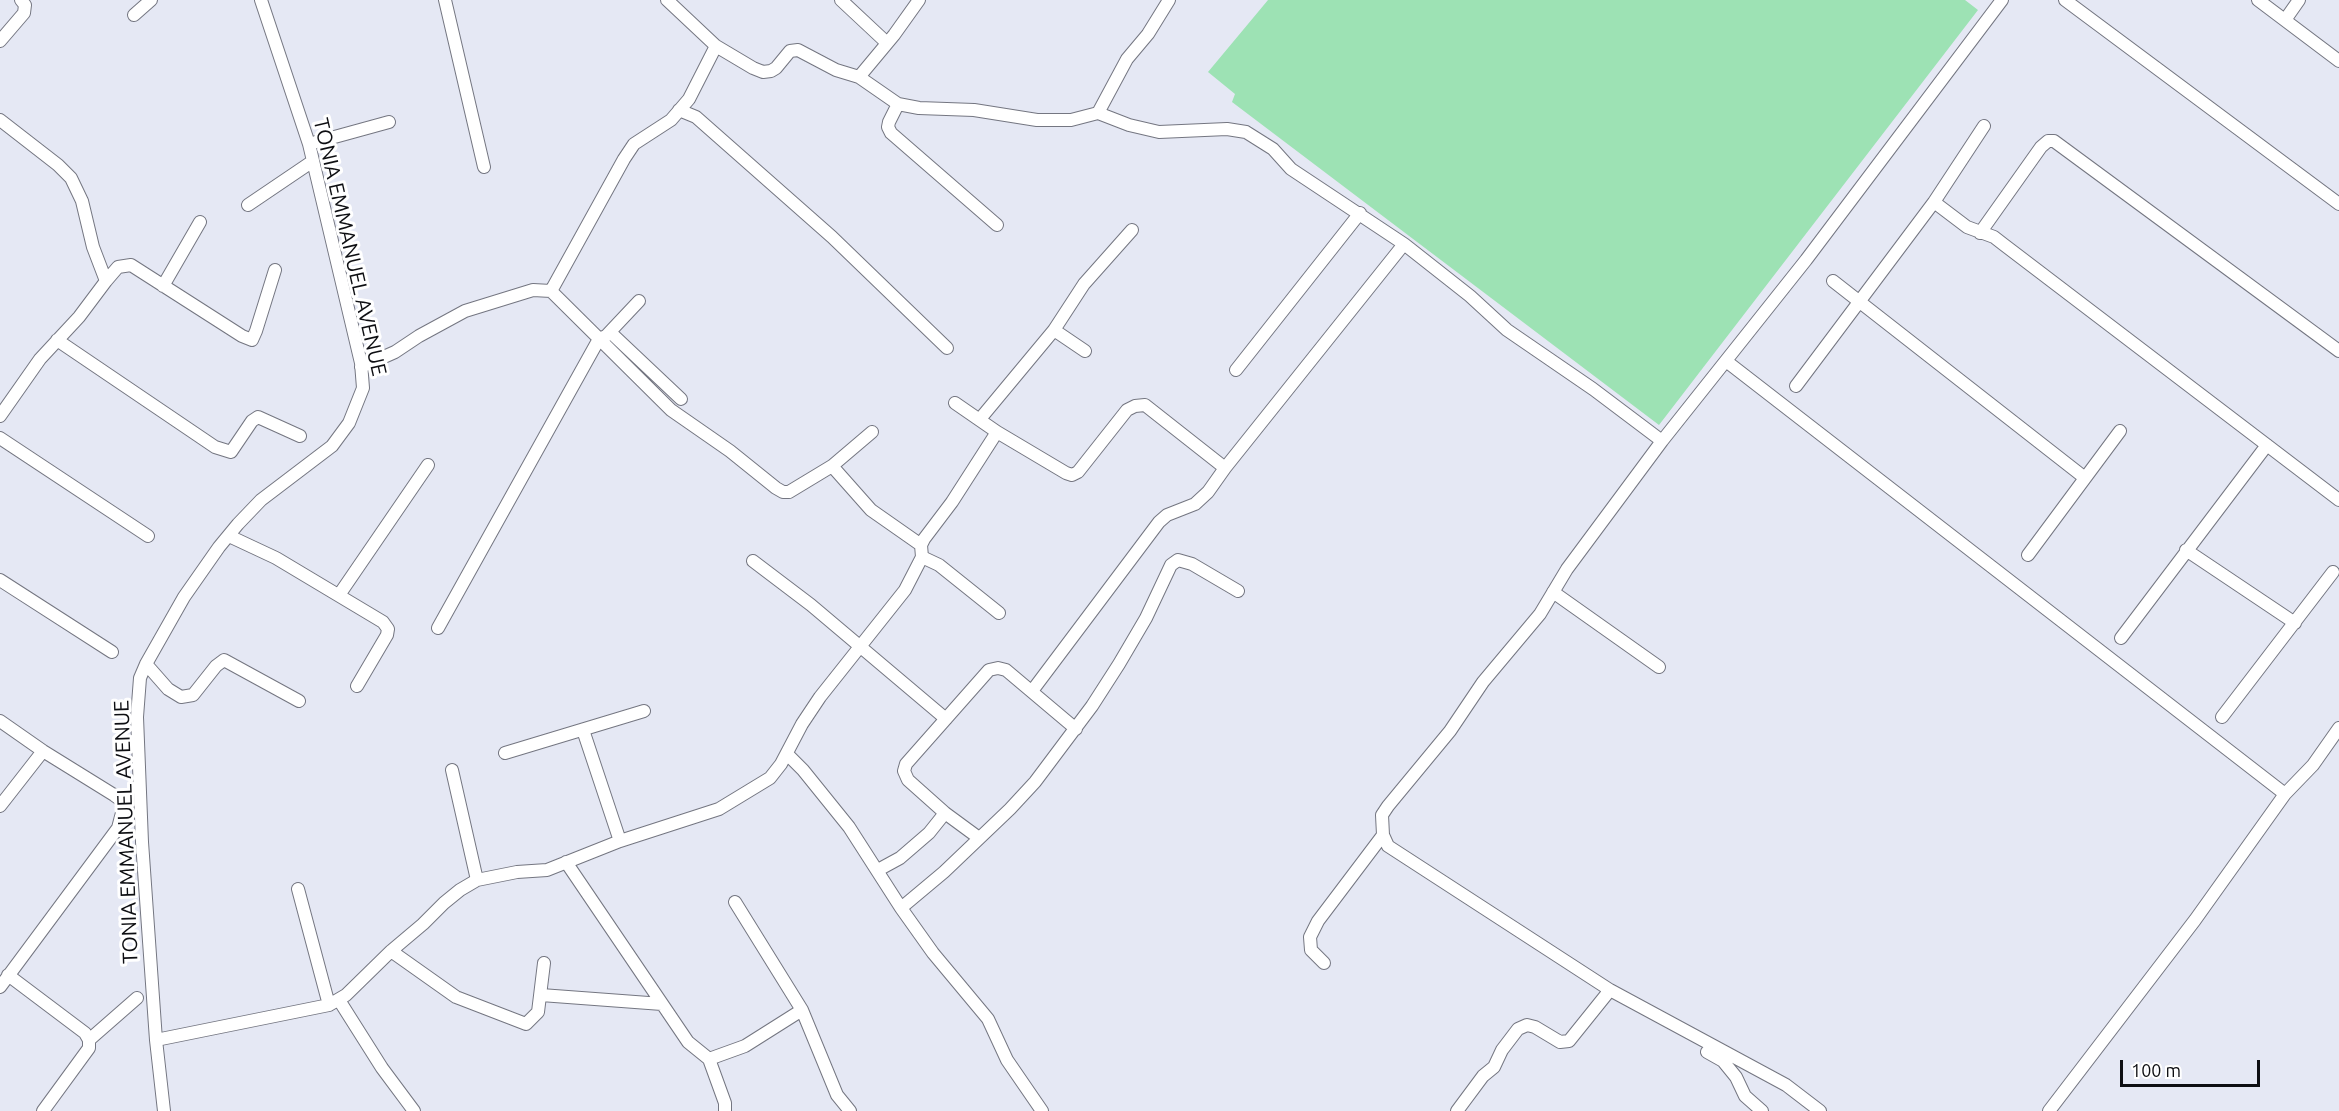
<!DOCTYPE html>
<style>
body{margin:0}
#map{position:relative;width:2339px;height:1111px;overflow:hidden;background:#e5e8f4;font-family:Ubuntu,sans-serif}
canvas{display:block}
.scale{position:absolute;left:2120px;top:1060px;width:140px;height:27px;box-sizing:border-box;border:3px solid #0d0e12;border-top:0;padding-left:8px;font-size:18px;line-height:21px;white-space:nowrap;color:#0d0e12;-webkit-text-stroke:4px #fff;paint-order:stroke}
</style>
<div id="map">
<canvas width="2339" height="1111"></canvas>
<div class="scale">100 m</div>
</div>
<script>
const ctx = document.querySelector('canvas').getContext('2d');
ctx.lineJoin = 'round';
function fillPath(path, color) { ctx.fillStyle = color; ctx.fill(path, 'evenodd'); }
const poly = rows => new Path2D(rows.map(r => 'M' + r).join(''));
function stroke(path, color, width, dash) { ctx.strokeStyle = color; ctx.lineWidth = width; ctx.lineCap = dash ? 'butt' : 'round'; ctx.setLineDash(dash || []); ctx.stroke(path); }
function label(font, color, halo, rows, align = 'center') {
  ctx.font = font + ' Ubuntu,sans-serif'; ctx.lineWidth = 6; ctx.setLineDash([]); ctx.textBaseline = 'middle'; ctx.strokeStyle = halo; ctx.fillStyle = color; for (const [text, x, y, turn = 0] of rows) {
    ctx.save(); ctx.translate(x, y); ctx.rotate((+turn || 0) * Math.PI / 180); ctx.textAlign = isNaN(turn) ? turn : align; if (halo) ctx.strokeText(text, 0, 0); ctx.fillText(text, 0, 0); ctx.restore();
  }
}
const green = poly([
 [1268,0,1965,0,1978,10,1659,425,1232,102,1235,94,1208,72]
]);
const minor = poly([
 [445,0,484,167],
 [667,0,716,46,753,68,763,72,771,71,776,68,790,51,798,50,836,70,859,77,898,104,919,108,974,110,1037,120,1071,120,1098,113,1129,125,1159,132,1227,129,1246,132,1273,149,1291,169,1404,244,1470,296,1507,330,1593,389,1662,441],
 [841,0,887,43],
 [2065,0,2339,204],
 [2258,0,2339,61],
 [134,15,151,0],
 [2285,20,2299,0],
 [0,41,24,13,25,5,21,0],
 [859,77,894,35,919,0],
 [898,104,889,122,888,127,891,133,997,225],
 [679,110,696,117,832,237,947,348],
 [1098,113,1127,59,1148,34,1169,0],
 [0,120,58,165,71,178,82,201,93,247,106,281,79,317,40,359,0,416],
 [1984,126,1934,202,1967,227,1994,237,2003,244,2339,500],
 [309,144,389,122],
 [248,205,313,161],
 [1980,233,2041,147,2048,141,2054,141,2339,351],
 [106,281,118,267,131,265,242,336,252,340,256,331,275,270],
 [1833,281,2085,478],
 [163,286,200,222],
 [551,291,624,159,634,144,671,120,689,99,716,46],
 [1054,330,1085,351],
 [610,332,681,399],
 [57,340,215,447,231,452,252,421,258,417,300,436],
 [1726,361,2285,794,2195,920,2049,1111],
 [361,367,395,352,419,336,465,311,533,290,551,291,671,410,730,451,776,488,783,492,789,492,832,466,871,510,921,545],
 [1236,370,1360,213],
 [1796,386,1934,202],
 [955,403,997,432,1066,473,1072,475,1078,472,1127,410,1135,406,1145,405,1225,468],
 [980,419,1054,330,1084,284,1132,230],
 [0,438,148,536],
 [832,466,872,432],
 [229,536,276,558,383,622,388,629,387,635,357,686],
 [2186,550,2295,623],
 [2028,555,2120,431],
 [922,557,939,565,999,613],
 [753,561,811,605,946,719],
 [0,580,112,652],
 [1553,592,1659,667],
 [339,595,428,465],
 [438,628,599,339,606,336,639,301],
 [2121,638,2267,445],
 [146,664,168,689,181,697,193,695,216,666,224,660,299,701],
 [1032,691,1159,522,1167,515,1195,504,1208,492,1225,468,1404,244],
 [2222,717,2333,572],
 [0,721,43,751,114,795,121,800,123,809,118,828,0,987],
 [583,730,620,841],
 [505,753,644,711],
 [787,754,803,770,849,827,901,908,933,953,988,1019,1007,1060,1042,1111],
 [452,770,477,880],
 [2285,794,2313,765,2339,728],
 [0,806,43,751],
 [979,838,945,813,908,780,904,771,906,764,989,670,998,668,1006,670,1076,729],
 [566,862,688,1042,709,1059,725,1103,725,1111],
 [878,870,900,858,929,833,945,813],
 [298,889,329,1005],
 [735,902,802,1010,837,1095,850,1111],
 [901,908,944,872,1010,809,1035,782,1092,706,1119,664,1146,618,1171,565,1178,560,1192,564,1238,591],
 [391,951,456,997,526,1024,538,1012,544,963],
 [1324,963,1311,950,1310,937,1318,921,1383,835],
 [8,975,85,1033,89,1040,89,1048,43,1111],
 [541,995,662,1004],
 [339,1000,382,1068,414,1111],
 [89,1040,137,998],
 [156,1040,329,1005,346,995,391,951,423,924,444,903,460,890,477,880,517,872,547,870,620,841,719,809,770,778,781,764,802,724,820,697,905,590,922,557,921,545,924,539,952,502,997,432],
 [1707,1052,1723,1061,1736,1077,1745,1096,1762,1111],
 [709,1059,745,1046,802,1010],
 [164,1111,156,1040,142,842,137,717,140,678,146,664,184,597,219,547,238,524,261,500,332,446,349,423,363,388,361,363,309,144,261,0],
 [1457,1111,1483,1076,1494,1067,1502,1050,1518,1029,1527,1025,1535,1027,1560,1042,1569,1041,1610,990],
 [1820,1111,1786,1085,1610,990,1388,846,1383,835,1382,815,1388,806,1450,731,1483,682,1540,614,1567,569,1662,441,1806,260,2002,0]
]);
const streetNames = [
 ["TONIA EMMANUEL AVENUE",350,247,77],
 ["TONIA EMMANUEL AVENUE",126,832,-92]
];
fillPath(green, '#9de2b4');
stroke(minor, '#747681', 14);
stroke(minor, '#fff', 12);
label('21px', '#0d0e12', '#fff', streetNames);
</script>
